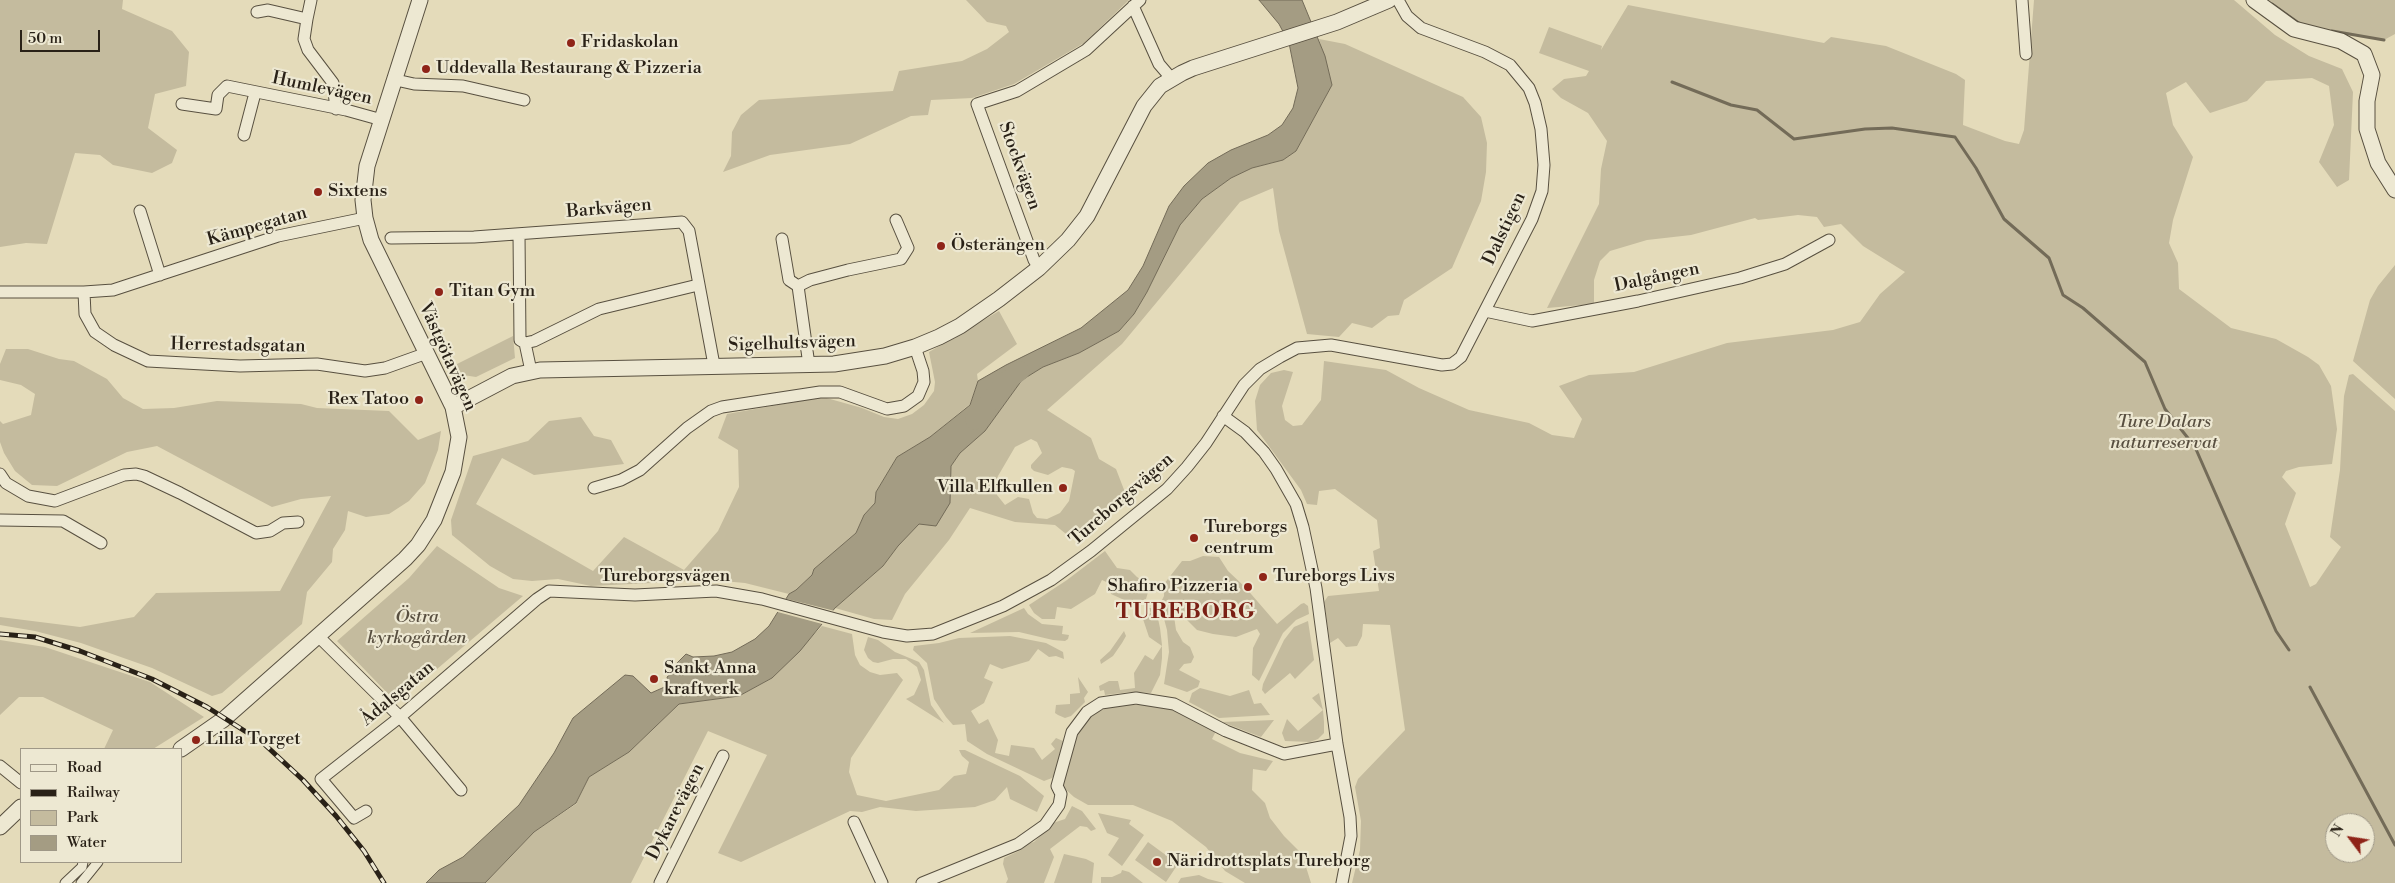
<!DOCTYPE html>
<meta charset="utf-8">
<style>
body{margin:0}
#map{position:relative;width:2395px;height:883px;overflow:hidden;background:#e4dbba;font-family:"Libre Bodoni",serif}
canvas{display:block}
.legend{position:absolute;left:20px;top:748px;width:162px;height:115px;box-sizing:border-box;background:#ede8d2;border:1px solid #9f9887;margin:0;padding:6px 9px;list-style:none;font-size:15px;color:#292117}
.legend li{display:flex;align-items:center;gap:10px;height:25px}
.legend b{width:25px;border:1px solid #9f9887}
.north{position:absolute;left:2325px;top:813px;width:50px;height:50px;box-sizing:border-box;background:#ede8d2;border:1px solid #9f9887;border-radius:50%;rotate:301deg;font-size:14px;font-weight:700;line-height:20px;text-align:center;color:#292117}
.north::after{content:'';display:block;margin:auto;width:18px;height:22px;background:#8f2418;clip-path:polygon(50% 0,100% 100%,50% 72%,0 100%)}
.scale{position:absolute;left:20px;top:30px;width:80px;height:22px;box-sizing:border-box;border:2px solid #292117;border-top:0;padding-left:6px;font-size:15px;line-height:18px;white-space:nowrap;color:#292117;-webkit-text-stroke:4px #ede8d2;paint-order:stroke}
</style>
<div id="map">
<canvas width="2395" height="883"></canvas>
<ul class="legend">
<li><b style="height:6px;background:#ede8d2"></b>Road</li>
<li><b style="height:6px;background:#292117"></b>Railway</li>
<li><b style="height:14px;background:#c4bb9e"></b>Park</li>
<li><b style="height:14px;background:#a49c83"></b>Water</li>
</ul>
<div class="north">N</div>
<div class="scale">50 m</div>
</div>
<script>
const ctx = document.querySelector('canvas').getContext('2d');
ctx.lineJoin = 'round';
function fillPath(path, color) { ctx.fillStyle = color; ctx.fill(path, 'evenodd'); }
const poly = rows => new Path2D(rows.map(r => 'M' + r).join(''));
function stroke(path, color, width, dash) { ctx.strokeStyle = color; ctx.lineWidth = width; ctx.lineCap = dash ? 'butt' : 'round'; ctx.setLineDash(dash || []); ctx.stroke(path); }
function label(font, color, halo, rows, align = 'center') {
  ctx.font = font + ' "Libre Bodoni",serif'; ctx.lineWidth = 4.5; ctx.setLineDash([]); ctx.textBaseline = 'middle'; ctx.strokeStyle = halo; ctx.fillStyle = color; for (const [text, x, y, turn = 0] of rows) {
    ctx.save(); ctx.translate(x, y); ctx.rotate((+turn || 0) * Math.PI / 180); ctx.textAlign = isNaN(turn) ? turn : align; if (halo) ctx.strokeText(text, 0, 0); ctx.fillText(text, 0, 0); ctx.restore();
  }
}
const green = poly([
 [0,0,123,0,122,9,172,31,189,52,186,86,155,94,148,128,177,150,172,163,152,173,113,165,100,155,75,153,47,244,26,243,0,247],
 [966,0,1129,0,1084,43,1014,84,972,98,931,100,928,115,911,116,850,144,770,155,723,172,731,156,732,132,741,115,759,100,893,91,899,71,962,61,987,49,1009,32,1006,26,987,22],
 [2034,0,2234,0,2275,35,2309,56,2342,69,2353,92,2349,180,2337,187,2319,162,2334,125,2329,86,2312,78,2266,81,2247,101,2210,113,2186,82,2166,93,2173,125,2193,157,2173,220,2169,243,2178,263,2179,289,2231,328,2276,339,2308,357,2319,365,2331,386,2337,429,2332,464,2299,467,2286,471,2282,477,2296,493,2285,524,2310,587,2316,584,2341,547,2330,537,2340,470,2344,396,2349,375,2353,374,2395,411,2395,883,1352,883,1360,850,1361,821,1355,787,1358,779,1405,730,1390,625,1363,624,1362,636,1357,646,1346,647,1338,638,1330,643,1324,602,1328,596,1379,591,1373,551,1380,548,1377,520,1335,489,1319,491,1317,505,1307,504,1301,490,1257,430,1255,401,1260,385,1271,373,1284,370,1293,372,1282,406,1285,420,1293,426,1302,425,1321,400,1324,361,1386,370,1419,388,1469,410,1529,423,1552,435,1574,438,1582,419,1559,386,1589,375,1634,372,1727,343,1833,330,1860,322,1880,294,1905,272,1863,246,1841,224,1824,227,1817,217,1798,215,1758,220,1755,218,1691,235,1647,240,1610,251,1600,261,1594,280,1594,304,1547,308,1599,204,1601,169,1607,141,1588,113,1561,98,1552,89,1564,79,1586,76,1589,71,1539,53,1549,27,1602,46,1601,50,1628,5,1824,43,1831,37,1886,46,1956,74,1965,80,1963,125,2005,141,2019,144,2024,130],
 [2335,823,2365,823,2365,853,2335,853],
 [2265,0,2395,0,2395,34,2384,40,2317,30,2296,24],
 [1319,39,1345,44,1463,97,1481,117,1487,143,1486,172,1481,201,1452,268,1404,300,1399,315,1388,316,1372,328,1352,323,1339,337,1307,334,1279,231,1273,188,1240,202,1122,344,1047,410,1091,438,1099,459,1116,469,1128,500,1104,520,1071,538,1055,525,1015,522,970,508,949,540,905,594,892,620,874,619,835,608,883,566,898,546,919,523,950,503,951,466,960,453,985,431,1022,380,1043,367,1079,353,1119,331,1134,314,1147,292,1180,225,1202,199,1231,178,1252,168,1283,160,1296,151,1332,85],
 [1031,439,1037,442,1042,453,1031,465,1031,468,1034,471,1048,475,1062,467,1072,469,1075,471,1069,501,1060,513,1047,519,1037,518,1033,513,1029,499,1018,497,1005,505,997,495,995,484,998,476,1015,447],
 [2395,265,2395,399,2353,361,2370,300,2378,286],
 [999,311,1017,344,977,374,978,381,970,404,930,437,897,457,876,492,875,503,864,515,856,533,814,569,812,575,796,590,789,594,745,583,712,580,591,586,558,579,532,581,513,579,490,566,452,535,451,520,473,456,528,441,549,421,581,417,594,436,611,440,624,464,534,475,502,458,476,504,593,571,624,537,684,570,718,531,739,487,738,450,718,438,727,414,823,397,862,408,884,417,898,419,912,414,924,405,934,391,935,382,929,352],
 [513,336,515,358,476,377,463,375,453,366],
 [6,349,28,349,59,359,74,361,107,379,123,398,143,409,174,408,217,401,301,404,317,408,389,411,418,440,441,431,438,450,425,483,409,501,389,514,366,517,348,511,345,530,333,549,332,562,307,592,302,624,222,693,212,696,152,668,81,643,35,631,0,625,0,617,80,627,134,617,156,593,280,591,331,496,301,499,272,507,157,446,127,452,57,486,32,485,15,471,4,453,0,442,0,421,3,424,31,415,35,394,21,385,0,380,0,364],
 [437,546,499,588,523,596,397,703,337,641,409,578],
 [1105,551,1117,568,1130,570,1137,577,1150,585,1146,599,1133,604,1111,594,1115,586,1102,580,1095,594,1071,609,1057,607,1055,619,1042,619,1034,613,1029,605,1067,580],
 [1203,556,1219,557,1228,571,1245,587,1277,624,1301,604,1304,603,1308,606,1309,614,1296,620,1283,633,1259,681,1252,675,1253,648,1260,634,1257,629,1236,637,1213,634,1197,630,1178,611,1174,616,1176,630,1183,642,1190,647,1194,657,1191,663,1184,664,1179,670,1200,681,1198,687,1187,692,1164,684,1169,652,1167,630,1160,604,1164,596,1164,584,1182,561,1190,561],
 [1024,608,1028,614,1042,624,1063,626,1062,634,1069,635,1068,639,1065,641,1053,640,1019,632,970,633],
 [1149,608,1154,608,1157,614,1160,628,1162,645,1162,658,1160,675,1151,693,1130,692,1105,695,1104,690,1100,691,1099,686,1109,681,1118,681,1120,690,1135,688,1134,673,1145,655,1153,660,1162,646,1149,637,1142,616,1151,613],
 [1308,621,1314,660,1295,679,1290,673,1265,694,1262,690,1263,684,1284,640,1294,627],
 [822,626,852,634,855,655,860,665,870,672,880,675,897,673,903,680,851,758,849,772,857,795,886,801,939,790,954,776,966,774,969,762,962,756,959,750,965,750,1020,776,1044,796,1037,812,1010,799,1007,787,995,800,975,807,916,811,880,807,862,812,850,811,741,862,718,853,767,755,708,731,631,883,485,883,534,832,576,804,589,777,629,752,679,704,739,696,772,678],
 [1124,631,1126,636,1122,643,1113,656,1101,664,1100,660,1110,651],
 [1010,636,1046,643,1063,652,1064,659,1056,656,1049,657,1038,649,1029,661,1002,669,990,664,984,678,993,682,984,703,971,711,979,724,988,719,998,740,995,753,1009,756,1011,745,1034,748,1042,760,1055,749,1051,744,1056,738,1063,741,1055,773,1052,778,1044,781,987,754,967,741,965,724,953,725,946,717,934,699,927,663,913,650,914,646,939,643,959,638],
 [868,637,878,640,895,652,919,662,924,670,931,705,944,723,906,699,914,695,921,680,917,667,906,659,893,659,878,663,873,662,868,658,864,650],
 [0,640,45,647,150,682,204,717,153,749,104,749,113,730,43,697,19,697,0,715],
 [1078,677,1088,692,1084,698,1085,702,1071,716,1065,718,1058,715,1055,713,1056,705,1070,704,1070,694,1080,693],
 [1200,688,1230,696,1249,690,1254,704,1261,703,1270,715,1219,718,1189,702,1192,693],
 [1319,693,1323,710,1324,722,1324,733,1318,739,1310,742,1285,741,1282,733,1287,719,1298,731,1323,710,1312,698],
 [1128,705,1151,705,1175,709,1216,731,1212,739,1240,753,1273,761,1266,771,1253,769,1252,790,1265,803,1270,818,1284,836,1302,854,1311,883,1245,883,1225,871,1206,847,1172,821,1133,805,1088,805,1074,797,1063,787,1074,737,1087,718,1108,707],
 [1274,720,1261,737,1222,722],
 [1072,806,1082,811,1096,829,1091,831,1087,827,1080,826,1050,849,1054,857,1044,883,1006,883,1008,879,1003,864,1004,858,1021,850,1027,844,1034,842,1053,823,1065,819],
 [1098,813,1131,820,1129,824,1144,835,1122,866,1108,855,1119,838,1107,833],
 [1148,842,1178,864,1166,882,1135,860],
 [1064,854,1086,859,1094,863,1092,883,1054,883],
 [1122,870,1129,872,1143,883,1101,883,1101,877,1112,877,1121,873],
 [1199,875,1208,879,1224,883,1178,883,1181,878]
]);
const water = poly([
 [1259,0,1302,0,1325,56,1332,85,1296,151,1283,160,1252,168,1231,178,1202,199,1180,225,1147,292,1134,314,1119,331,1079,353,1043,367,1022,380,985,431,960,453,951,466,950,503,936,526,919,524,898,546,883,566,835,608,800,651,772,678,739,696,679,704,629,752,589,777,576,803,534,832,485,883,426,883,439,870,463,857,519,805,554,753,573,718,625,675,633,676,651,693,669,685,667,677,671,674,669,668,674,666,686,654,693,657,714,656,732,652,755,639,769,626,789,594,796,590,812,575,814,569,856,533,864,515,875,503,876,492,897,457,930,437,970,405,978,381,1006,365,1081,328,1128,290,1143,266,1169,206,1184,186,1208,163,1231,150,1268,135,1282,125,1293,108,1298,88,1289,43,1279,24,1259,0]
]);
const pier = poly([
 [783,598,835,611,826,625,774,611]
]);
const stream = poly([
 [2272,4,2300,24],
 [2332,31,2384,40],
 [1672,82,1731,105,1757,110,1794,139,1865,129,1892,128,1955,137,1976,168,2004,219,2049,258,2063,295,2083,308,2145,362,2165,409,2195,447,2276,631,2289,650],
 [2310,687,2395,845]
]);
const river = poly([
 [975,420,1005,382,1020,371]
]);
const pedestrian = poly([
 [65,883,82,867,83,862],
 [81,883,98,862]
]);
const minor = poly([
 [2022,0,2026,54],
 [1133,6,1159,64,1171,78],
 [257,12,268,10,307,19,311,0],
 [307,19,304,39,308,50,333,83,336,109],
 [396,80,414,84,463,86,524,100],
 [182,104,216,109,218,95,227,86,346,110,382,120],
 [244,135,255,93],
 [140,211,160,275],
 [519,234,520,340,525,343,531,371],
 [391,238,474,237,682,222,689,231,714,365],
 [782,239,789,280,798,286],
 [1039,268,1034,260,977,104,1017,91,1086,50,1140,0],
 [0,292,84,292,113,290,278,236,365,218],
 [84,292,85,314,95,332,114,345,148,361,240,366,317,364,365,371,385,368,427,353],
 [1485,311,1532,321,1638,301,1740,278,1785,264,1829,240],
 [525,343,534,341,599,309,698,285],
 [809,365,798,286,810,280,848,270,901,259,908,248,896,220],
 [1223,416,1245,432,1264,452,1276,469,1296,504,1303,527,1316,588,1337,744,1350,817,1351,836,1342,883],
 [0,474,6,483,28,496,55,501,124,475,136,474,144,476,180,493,256,533,270,531,283,523,298,522],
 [594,488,621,480,640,470,687,428,711,411,722,407,820,392,840,392,887,409,904,406,918,396,924,382,923,371,915,347],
 [0,520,63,521,101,543],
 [318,636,400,717,461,790],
 [0,766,21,783],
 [366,811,354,818,321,779,400,717,537,599,549,591,635,595,716,591,762,599,883,632,907,636,933,634,1003,606,1051,580,1091,551,1167,489,1187,467,1206,443,1244,385,1260,369,1280,357,1297,348,1331,345,1442,365,1452,364,1456,361,1461,357,1532,219,1542,191,1544,165,1541,129,1535,103,1529,88,1510,65,1485,52,1421,28,1407,16,1398,0],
 [854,822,882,883],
 [660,883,723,756],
 [922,883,1018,844,1045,825,1059,805,1061,794,1057,786,1072,732,1087,712,1101,703,1136,698,1174,704,1226,731,1284,754,1337,744]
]);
const tertiary = poly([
 [2254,0,2294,29,2341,41,2364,54,2372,75,2367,101,2367,129,2378,163,2395,190],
 [453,407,512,376,540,370,834,364,885,356,915,347,939,337,960,326,999,299,1039,268,1068,240,1087,216,1144,106,1160,86,1182,73,1193,68,1337,22,1389,0],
 [181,749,224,719,405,559,418,545,434,520,453,472,459,437,453,407,371,240,365,218,363,200,367,166,420,0],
 [0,827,21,807]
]);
const rail = poly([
 [0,634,35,637,80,651,152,679,207,707,262,742,303,780,336,816,364,851,384,883]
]);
const markers = [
 [571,43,5,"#8f2418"],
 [426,69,5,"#8f2418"],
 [318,192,5,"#8f2418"],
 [941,246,5,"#8f2418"],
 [439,292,5,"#8f2418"],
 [419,400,5,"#8f2418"],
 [1063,488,5,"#8f2418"],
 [1194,538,5,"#8f2418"],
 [1263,577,5,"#8f2418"],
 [1248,587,5,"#8f2418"],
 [654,679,5,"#8f2418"],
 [196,740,5,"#8f2418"],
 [1157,862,5,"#8f2418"]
];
const poiNames = [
 ["Fridaskolan",581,43],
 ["Uddevalla Restaurang & Pizzeria",436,69],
 ["Sixtens",328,192],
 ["Österängen",951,246],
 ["Titan Gym",449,292],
 ["Rex Tatoo",409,400,"right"],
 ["Villa Elfkullen",1053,488,"right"],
 ["Tureborgs",1204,528],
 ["centrum",1204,549],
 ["Tureborgs Livs",1273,577],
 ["Shafiro Pizzeria",1238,587,"right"],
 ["Sankt Anna",664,669],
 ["kraftverk",664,690],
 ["Lilla Torget",206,740],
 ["Näridrottsplats Tureborg",1167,862]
];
const streetNames = [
 ["Humlevägen",322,89,12],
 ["Stockvägen",1019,166,70],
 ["Barkvägen",609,209,-5],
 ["Kämpegatan",257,227,-16],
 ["Dalstigen",1505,229,-65],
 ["Dalgången",1657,278,-12],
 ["Sigelhultsvägen",792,344,-2],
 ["Herrestadsgatan",238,346,1],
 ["Västgötavägen",447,357,66],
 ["Tureborgsvägen",1122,500,-41],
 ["Tureborgsvägen",665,577],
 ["Ådalsgatan",398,694,-40],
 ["Dykarevägen",676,812,-63]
];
const parkNames = [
 ["Ture Dalars",2164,423],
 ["naturreservat",2164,444],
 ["Östra",417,618],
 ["kyrkogården",417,639]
];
const districtNames = [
 ["TUREBORG",1186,613]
];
fillPath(green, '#c4bb9e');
fillPath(water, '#a49c83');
stroke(water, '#736b58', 1);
fillPath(pier, '#e4dbba');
stroke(stream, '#736b58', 3);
stroke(river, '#a49c83', 19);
stroke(pedestrian, '#585040', 11);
stroke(minor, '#585040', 13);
stroke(tertiary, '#585040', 17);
stroke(pedestrian, '#ede8d2', 9);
stroke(minor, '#ede8d2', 11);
stroke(tertiary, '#ede8d2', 15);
stroke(rail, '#292117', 5);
stroke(rail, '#ede8d2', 3, [9]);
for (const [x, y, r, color] of markers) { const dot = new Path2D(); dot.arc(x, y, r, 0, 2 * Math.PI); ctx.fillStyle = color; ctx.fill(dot); stroke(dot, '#ede8d2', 2); }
label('18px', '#292117', '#ede8d2', poiNames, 'left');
label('18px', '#292117', '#ede8d2', streetNames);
label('italic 18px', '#584f40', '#ede8d2', parkNames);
ctx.letterSpacing = '1px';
label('bold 22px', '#7a1f14', '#ede8d2', districtNames);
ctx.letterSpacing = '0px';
</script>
